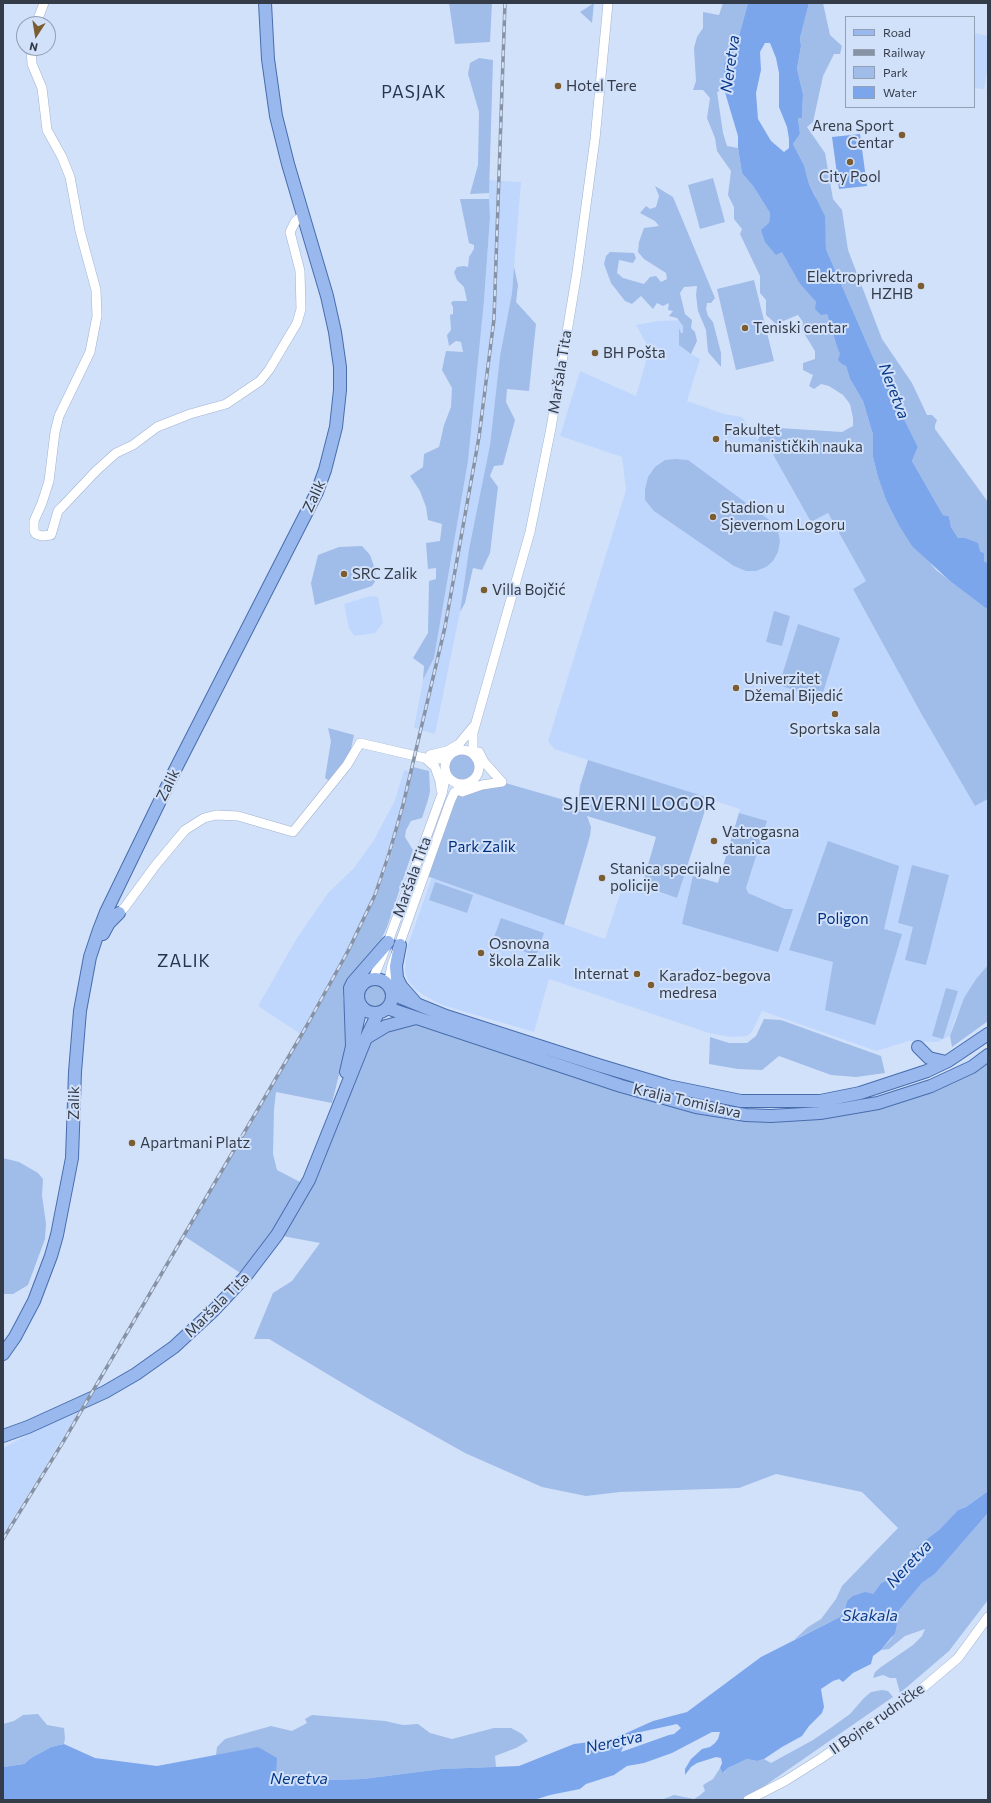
<!DOCTYPE html>
<meta charset="utf-8">
<style>
body{margin:0}
#map{position:relative;width:991px;height:1803px;overflow:hidden;background:#d2e1fa;font-family:Commissioner,sans-serif}
canvas{display:block}
.frame{position:absolute;inset:0;border:4px solid #353c49;pointer-events:none}
.legend{position:absolute;left:845px;top:16px;width:130px;height:92px;box-sizing:border-box;background:#d2e1fa;border:1px solid #939fb3;margin:0;padding:5px 7px;list-style:none;font-size:12px;color:#353c49}
.legend li{display:flex;align-items:center;gap:8px;height:20px}
.legend b{width:20px;border:1px solid #939fb3}
.north{position:absolute;left:16px;top:16px;width:40px;height:40px;box-sizing:border-box;background:#d2e1fa;border:1px solid #939fb3;border-radius:50%;rotate:192deg;font-size:11px;font-weight:700;line-height:16px;text-align:center;color:#353c49}
.north::after{content:'';display:block;margin:auto;width:14px;height:18px;background:#7c5d32;clip-path:polygon(50% 0,100% 100%,50% 72%,0 100%)}
</style>
<div id="map">
<canvas width="991" height="1803"></canvas>
<div class="frame"></div>
<ul class="legend">
<li><b style="height:5px;background:#98b8ee"></b>Road</li>
<li><b style="height:5px;background:#8792a5"></b>Railway</li>
<li><b style="height:11px;background:#a0bce9"></b>Park</li>
<li><b style="height:11px;background:#7ca6ec"></b>Water</li>
</ul>
<div class="north">N</div>
</div>
<script>
const ctx = document.querySelector('canvas').getContext('2d');
ctx.lineJoin = 'round';
function fillPath(path, color) { ctx.fillStyle = color; ctx.fill(path, 'evenodd'); }
const poly = rows => new Path2D(rows.map(r => 'M' + r).join(''));
function stroke(path, color, width, dash) { ctx.strokeStyle = color; ctx.lineWidth = width; ctx.lineCap = dash ? 'butt' : 'round'; ctx.setLineDash(dash || []); ctx.stroke(path); }
function label(font, color, halo, rows, align = 'center') {
  ctx.font = font + ' Commissioner,sans-serif'; ctx.lineWidth = 4; ctx.setLineDash([]); ctx.textBaseline = 'middle'; ctx.strokeStyle = halo; ctx.fillStyle = color; for (const [text, x, y, turn = 0] of rows) {
    ctx.save(); ctx.translate(x, y); ctx.rotate((+turn || 0) * Math.PI / 180); ctx.textAlign = isNaN(turn) ? turn : align; if (halo) ctx.strokeText(text, 0, 0); ctx.fillText(text, 0, 0); ctx.restore();
  }
}
const built = poly([
 [974,33,988,36,988,67,984,89,974,88],
 [488,180,521,182,512,293,500,356,490,445,469,549,460,612,435,734,414,728,423,680,434,658,468,461,484,301,490,217],
 [686,320,691,354,700,359,687,401,724,414,742,417,758,440,771,451,811,522,828,513,866,581,853,589,922,715,975,806,988,799,988,965,976,979,954,1021,950,1036,937,1042,909,1041,876,1051,762,1011,752,1032,747,1036,731,1037,709,1033,549,979,534,1032,442,1005,425,996,415,989,407,979,405,970,407,948,432,877,605,939,624,882,677,898,685,873,718,883,740,809,554,749,548,741,626,490,622,457,560,436,580,371,636,396,648,354,646,343,636,325,658,321],
 [370,596,378,597,383,623,375,633,354,636,349,628,344,604],
 [404,770,412,772,391,855,376,896,335,978,302,1035,258,1006,297,938,328,893,354,868,374,840,395,800],
 [82,1406,3,1535,3,1448]
]);
const green = poly([
 [449,3,492,3,490,42,455,44],
 [594,3,592,23,580,12],
 [723,3,748,3,737,43,724,64,724,89,717,92,723,133,727,146,738,148,742,173,753,186,770,213,769,223,800,284,827,314,837,347,846,366,850,379,863,401,873,435,873,457,878,477,886,500,897,522,936,570,988,610,988,799,975,806,922,715,853,589,866,581,828,513,811,522,771,451,758,440,763,427,842,432,853,426,853,418,850,404,843,395,829,386,821,384,814,389,809,386,813,375,803,370,803,363,815,359,815,351,802,330,803,322,798,315,776,324,766,315,766,300,760,293,760,276,740,234,742,229,734,219,734,207,728,195,731,171,717,151,715,138,707,118,710,98,703,90,693,90,696,81,694,48,697,37,703,28,703,12,719,15],
 [809,3,823,3,830,35,842,46,840,54,834,54,823,76,813,122,807,127,825,153,833,199,842,210,848,250,882,339,912,383,927,415,932,415,937,420,935,425,935,429,988,502,988,563,984,561,984,553,980,551,965,538,958,538,951,527,949,516,943,515,912,461,918,447,872,355,826,249,825,235,815,195,809,184,804,165,793,144,800,134,798,118,802,118,803,94,797,69,801,46,800,38],
 [479,58,493,60,489,193,470,194,478,165,479,112,468,74,470,63],
 [713,178,725,222,700,229,688,185],
 [655,186,673,197,715,298,711,303,707,303,706,309,708,316,713,322,721,353,721,367,708,352,706,330,698,311,696,295,697,286,684,287,680,293,685,314,692,320,691,328,695,332,697,341,691,354,679,345,679,328,681,333,683,333,683,326,677,318,669,316,673,311,668,310,669,303,663,306,657,303,653,309,641,296,632,304,625,301,611,283,604,264,606,256,610,252,634,253,636,258,633,263,619,260,617,273,623,278,644,284,650,277,656,276,661,282,667,279,666,273,644,259,638,252,639,242,644,228,659,226,655,221,640,213,646,206,650,209,656,207,659,196],
 [460,199,489,199,490,217,484,301,468,461,434,658,423,680,424,666,413,658,428,633,429,581,436,579,436,568,428,569,426,543,440,541,442,524,428,520,426,507,420,491,410,476,423,467,424,454,439,447,444,425,451,407,452,388,442,370,446,351,463,352,461,342,456,341,449,346,447,335,451,330,450,315,453,314,453,307,451,303,453,301,467,301,464,287,457,280,454,272,457,267,464,266,468,267,469,257,474,249,474,245,469,243],
 [514,267,518,285,516,302,536,324,529,391,507,389,506,402,515,420,503,465,494,466,490,476,498,487,490,553,482,570,473,568,465,603,460,612,469,549,490,445,500,356,512,293],
 [754,280,774,361,736,370,717,289],
 [676,459,688,460,772,522,778,531,780,541,778,552,773,561,766,567,756,571,746,571,734,566,654,511,645,500,645,489,648,477,655,467,665,460],
 [362,546,370,555,375,569,376,580,372,586,315,605,311,583,318,555,339,547],
 [774,611,790,616,782,646,766,642],
 [798,624,840,638,821,699,779,685],
 [328,728,354,735,349,758,331,782,325,778,331,741],
 '446 767a16 16 0 1 1 32 0a16 16 0 1 1-32 0Z',
 [588,760,709,798,677,898,642,886,656,837,587,816,591,827,590,836,564,925,424,875,450,802,460,793,502,782,578,804,580,786],
 [413,767,429,771,430,791,428,800,422,818,411,821,406,830,405,837,413,850,387,927,381,940,345,986,343,997,348,1029,347,1042,332,1103,276,1092,274,1109,273,1154,277,1170,302,1183,245,1276,184,1236,327,992,376,896,391,855],
 [739,813,767,821,746,888,748,893,785,909,793,909,778,952,682,924,693,876,718,883],
 [828,841,899,866,884,929,902,934,875,1025,825,1010,833,962,789,950],
 [912,865,949,875,926,965,905,960,913,927,898,923],
 [435,882,473,895,467,913,429,900],
 [501,918,544,933,536,956,493,940],
 [988,965,988,1021,952,1047,950,1036,964,998,976,979],
 '358 996a16 16 0 1 1 32 0a16 16 0 1 1-32 0Z',
 [946,988,958,991,943,1039,932,1036],
 [764,1019,781,1020,881,1056,885,1073,856,1077,831,1075,779,1056,762,1070,738,1069,709,1064,710,1037,729,1043,747,1043,756,1036],
 [407,1020,746,1115,878,1103,988,1055,988,1491,966,1507,958,1510,940,1529,919,1545,892,1578,881,1583,873,1594,847,1601,845,1609,840,1617,794,1640,808,1627,821,1619,836,1599,842,1586,898,1528,862,1492,776,1474,739,1488,620,1492,586,1496,542,1487,465,1453,369,1399,269,1339,254,1339,273,1293,292,1281,320,1243,277,1235,289,1214,366,1038],
 [3,1158,19,1162,38,1173,43,1179,42,1195,46,1224,45,1239,28,1285,13,1294,3,1294],
 [988,1513,988,1600,949,1651,900,1693,896,1678,890,1678,883,1675,873,1678,875,1672,881,1667,913,1645,922,1636,925,1629,905,1636,889,1649,881,1650,892,1638,896,1614,922,1583,935,1574],
 [882,1690,888,1691,893,1697,750,1796,742,1800,661,1800,674,1795,694,1799,699,1796,705,1791,703,1785,713,1779,720,1768,724,1773,728,1768,747,1759,757,1761,764,1759,771,1763,813,1740,832,1727,850,1714,864,1698,871,1692],
 [38,1714,47,1725,64,1728,65,1738,64,1744,51,1747,31,1758,24,1764,3,1767,3,1724,14,1721,23,1715],
 [312,1715,385,1721,403,1725,418,1724,430,1733,452,1739,494,1728,511,1728,522,1734,528,1741,516,1748,495,1756,496,1767,442,1769,363,1779,296,1781,276,1773,216,1755,217,1747,225,1739,271,1726,292,1731,307,1723,305,1719]
]);
const water = poly([
 [748,3,809,3,800,38,801,46,797,69,803,94,802,118,798,118,800,134,793,144,804,165,809,184,825,216,826,249,872,355,918,447,912,461,943,515,949,516,951,527,958,538,965,538,978,543,980,551,984,553,984,561,988,563,988,610,950,581,912,546,897,522,886,500,878,477,873,457,873,435,863,401,850,379,846,366,842,364,838,360,840,354,837,347,827,314,821,315,815,309,816,302,800,284,782,252,776,255,765,242,761,230,769,223,770,213,753,186,742,173,738,148,738,136,724,89,724,64,737,43],
 [765,43,770,43,776,58,779,73,779,107,787,127,789,139,789,148,784,152,771,141,758,119,756,93,761,70,760,52],
 [860,134,867,186,839,189,832,137],
 [988,1491,988,1513,935,1574,922,1583,896,1614,894,1620,897,1624,895,1633,881,1650,873,1656,871,1664,853,1673,843,1682,839,1679,833,1681,821,1689,824,1707,822,1713,809,1726,802,1736,782,1747,764,1759,757,1761,747,1759,728,1768,723,1773,720,1768,722,1763,721,1758,716,1757,697,1763,691,1767,685,1775,685,1769,691,1759,702,1749,710,1747,715,1743,718,1739,720,1732,712,1732,672,1753,644,1763,627,1766,614,1775,586,1784,580,1789,550,1795,534,1800,3,1800,3,1767,24,1764,31,1758,51,1747,64,1744,95,1758,157,1766,258,1747,277,1758,276,1773,297,1781,363,1779,442,1769,519,1766,574,1744,613,1739,653,1721,687,1712,761,1657,840,1617,845,1609,847,1601,853,1596,865,1592,873,1594,881,1583,892,1578,919,1545,940,1529,958,1510,966,1507],
 [677,1724,681,1728,674,1734,669,1735,621,1752,624,1745,636,1733]
]);
const minor = poly([
 [36,24,44,3],
 [31,48,32,64,42,88,47,130,62,157,70,177,80,231,96,290,97,316,90,352,59,416,55,432,49,481,42,503,34,521,34,531,36,534,42,536,51,535,58,511,62,507,96,471,116,453,133,445,157,427,190,414,226,404,260,381,269,370,297,323,301,309,300,271,290,232,295,222,303,215],
 '445 767a17 17 0 1 1 34 0a17 17 0 1 1-34 0Z',
 [479,752,484,762,502,782],
 [430,755,447,751,459,744,473,727],
 [425,758,435,767,440,781,441,790],
 [476,758,473,748,473,733,530,532,551,428,577,272,595,139,608,3],
 [462,792,482,785,502,782],
 [113,914,119,913,125,907,155,866,185,830,204,818,216,815,238,816,293,832,347,765,360,743,433,760,448,757],
 [373,979,388,942,442,794,446,774],
 [388,985,392,965,450,802,454,793,465,784],
 [748,1800,785,1781,820,1759,918,1692,958,1658,988,1617]
]);
const major = poly([
 [103,934,109,923,119,913],
 [400,945,396,966,397,978,401,986,415,1002],
 '358 996a17 17 0 1 1 34 0a17 17 0 1 1-34 0Z',
 [392,994,446,1016,598,1065,668,1086,741,1101,820,1101,860,1093,927,1071,948,1061,988,1034],
 [387,1008,621,1086,696,1107,746,1115,771,1116,820,1113,878,1103,931,1086,972,1067,988,1055],
 [366,1038,386,1026,416,1018],
 [352,1046,350,988,353,982,388,942],
 [918,1047,929,1058,946,1062],
 [346,1072,361,1007],
 [3,1354,15,1337,34,1301,51,1256,57,1235,72,1158,75,1072,80,1011,90,957,99,930,106,912,173,774,317,492,325,470,336,427,340,390,340,367,335,332,327,296,288,164,276,116,268,59,265,3],
 [3,1436,28,1427,105,1392,136,1374,174,1347,214,1310,245,1277,277,1235,309,1180,366,1038,378,1013]
]);
const rail = poly([
 [3,1539,63,1442,306,1027,348,951,375,895,389,854,403,805,445,627,479,437,494,319,505,3]
]);
const markers = [
 [558,86,4,"#7c5d32"],
 [902,135,4,"#7c5d32"],
 [850,162,4,"#7c5d32"],
 [921,286,4,"#7c5d32"],
 [745,328,4,"#7c5d32"],
 [595,353,4,"#7c5d32"],
 [716,439,4,"#7c5d32"],
 [713,517,4,"#7c5d32"],
 [344,574,4,"#7c5d32"],
 [484,590,4,"#7c5d32"],
 [736,688,4,"#7c5d32"],
 [835,714,4,"#7c5d32"],
 [714,841,4,"#7c5d32"],
 [602,878,4,"#7c5d32"],
 [481,953,4,"#7c5d32"],
 [637,974,4,"#7c5d32"],
 [651,985,4,"#7c5d32"],
 [132,1143,4,"#7c5d32"]
];
const poiNames = [
 ["Hotel Tere",566,86],
 ["Arena Sport",894,126,"right"],
 ["Centar",894,143,"right"],
 ["City Pool",850,177,"center"],
 ["Elektroprivreda",913,277,"right"],
 ["HZHB",913,294,"right"],
 ["Teniski centar",753,328],
 ["BH Pošta",603,353],
 ["Fakultet",724,430],
 ["humanističkih nauka",724,447],
 ["Stadion u",721,508],
 ["Sjevernom Logoru",721,525],
 ["SRC Zalik",352,574],
 ["Villa Bojčić",492,590],
 ["Univerzitet",744,679],
 ["Džemal Bijedić",744,696],
 ["Sportska sala",835,729,"center"],
 ["Vatrogasna",722,832],
 ["stanica",722,849],
 ["Stanica specijalne",610,869],
 ["policije",610,886],
 ["Osnovna",489,944],
 ["škola Zalik",489,961],
 ["Internat",629,974,"right"],
 ["Karađoz-begova",659,976],
 ["medresa",659,993],
 ["Apartmani Platz",140,1143]
];
const streetNames = [
 ["Maršala Tita",560,372,-81],
 ["Zalik",314,496,-65],
 ["Zalik",168,785,-64],
 ["Maršala Tita",412,877,-70],
 ["Kralja Tomislava",687,1101,13],
 ["Zalik",74,1103,-89],
 ["Maršala Tita",217,1305,-45],
 ["II Bojne rudničke",877,1719,-35]
];
const parkNames = [
 ["Park Zalik",482,847],
 ["Poligon",843,919]
];
const waterNames = [
 ["Neretva",730,64,-82],
 ["Neretva",894,391,69],
 ["Neretva",909,1564,-47],
 ["Skakala",870,1616],
 ["Neretva",614,1742,-12],
 ["Neretva",299,1779]
];
const quarterNames = [
 ["PASJAK",414,92],
 ["SJEVERNI LOGOR",640,804],
 ["ZALIK",184,961]
];
fillPath(built, '#c0d7fd');
fillPath(green, '#a0bce9');
fillPath(water, '#7ca6ec');
stroke(minor, '#a0b2d0', 10);
stroke(major, '#486dad', 14);
stroke(minor, '#fff', 9);
stroke(major, '#98b8ee', 12);
stroke(rail, '#8792a5', 3.5);
stroke(rail, '#d2e1fa', 2, [6]);
for (const [x, y, r, color] of markers) { const dot = new Path2D(); dot.arc(x, y, r, 0, 2 * Math.PI); ctx.fillStyle = color; ctx.fill(dot); stroke(dot, '#d2e1fa', 1.5); }
label('15px', '#353c49', '#d2e1fa', poiNames, 'left');
label('15px', '#353c49', '#d2e1fa', streetNames);
label('15px', '#002f7f', '#d2e1fa', parkNames);
label('italic 16px', '#073989', '#d2e1fa', waterNames);
ctx.letterSpacing = '1px';
label('17px', '#26354d', '#d2e1fa', quarterNames);
ctx.letterSpacing = '0px';
</script>
